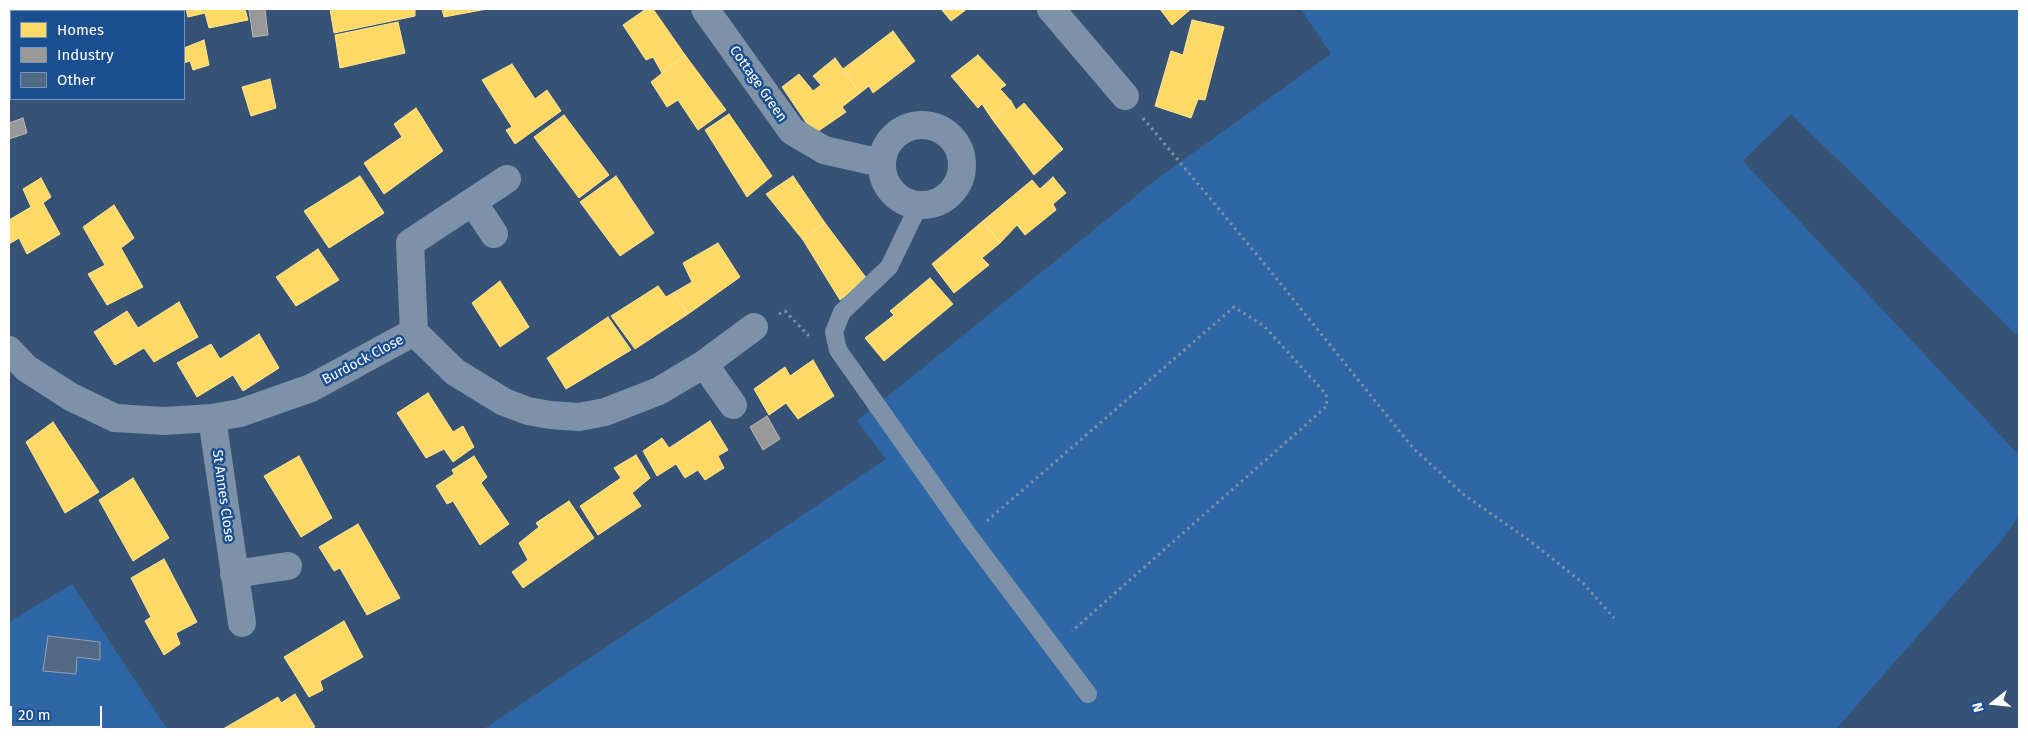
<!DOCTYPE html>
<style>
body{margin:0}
#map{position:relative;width:2028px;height:738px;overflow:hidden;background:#365274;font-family:"Fira Sans",sans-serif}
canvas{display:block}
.frame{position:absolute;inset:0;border:10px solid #fff;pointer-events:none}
.legend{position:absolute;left:10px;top:10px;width:175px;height:90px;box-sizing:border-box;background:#1b4f8f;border:1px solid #7695bc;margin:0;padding:6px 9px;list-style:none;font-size:15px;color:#fff}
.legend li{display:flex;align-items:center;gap:10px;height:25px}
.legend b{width:25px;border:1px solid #7695bc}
.north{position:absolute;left:1968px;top:678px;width:50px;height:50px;-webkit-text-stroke:4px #1b4f8f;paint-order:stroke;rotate:254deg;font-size:14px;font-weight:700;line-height:20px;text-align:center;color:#fff}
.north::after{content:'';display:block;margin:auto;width:18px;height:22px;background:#fff;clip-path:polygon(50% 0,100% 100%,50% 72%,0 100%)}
.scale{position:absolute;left:10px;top:706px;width:92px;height:22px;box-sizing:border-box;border:2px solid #fff;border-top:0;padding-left:6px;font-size:15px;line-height:18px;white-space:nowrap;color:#fff;-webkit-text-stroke:4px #1b4f8f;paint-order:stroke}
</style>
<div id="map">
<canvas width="2028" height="738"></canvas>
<div class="frame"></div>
<ul class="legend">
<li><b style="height:14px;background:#ffd966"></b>Homes</li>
<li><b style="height:14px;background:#999"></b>Industry</li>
<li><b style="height:14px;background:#526984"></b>Other</li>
</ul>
<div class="north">N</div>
<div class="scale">20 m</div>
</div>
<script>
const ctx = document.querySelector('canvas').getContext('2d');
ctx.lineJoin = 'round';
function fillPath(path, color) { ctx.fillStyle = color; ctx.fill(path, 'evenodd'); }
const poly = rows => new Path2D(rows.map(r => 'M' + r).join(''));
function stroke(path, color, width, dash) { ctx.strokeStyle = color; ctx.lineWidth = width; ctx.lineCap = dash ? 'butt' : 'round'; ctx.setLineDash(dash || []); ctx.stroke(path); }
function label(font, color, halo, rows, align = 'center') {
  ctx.font = font + ' "Fira Sans",sans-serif'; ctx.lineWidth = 5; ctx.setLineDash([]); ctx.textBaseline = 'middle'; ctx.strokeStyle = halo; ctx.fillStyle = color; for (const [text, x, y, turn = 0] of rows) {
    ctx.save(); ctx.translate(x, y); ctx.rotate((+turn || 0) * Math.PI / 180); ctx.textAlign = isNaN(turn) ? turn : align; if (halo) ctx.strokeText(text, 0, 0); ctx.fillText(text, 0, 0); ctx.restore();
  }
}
const green = poly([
 [1301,9,2019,9,2019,337,1791,114,1743,161,2019,455,2019,516,2001,541,1836,729,484,729,886,459,857,421,1158,178,1331,54],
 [72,584,167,729,9,729,9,622]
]);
const homes = poly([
 [186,9,245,9,248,20,209,28,205,13,188,17,186,9],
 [330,9,415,9,415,16,334,33,330,9],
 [442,9,487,9,444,17,442,9],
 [646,9,653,9,685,55,662,73,653,57,646,60,623,25,646,9],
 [941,9,967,9,951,21,941,9],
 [1160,9,1191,9,1172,25,1160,9],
 [1192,20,1224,27,1205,100,1198,99,1191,118,1155,106,1171,51,1183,55,1192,20],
 [398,22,405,53,340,68,335,35,398,22],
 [893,31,915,61,873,93,869,86,860,93,843,69,893,31],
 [204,40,209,65,193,70,190,61,184,63,184,48,204,40],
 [685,55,726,110,698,130,678,100,667,107,651,82,685,55],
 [978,55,1006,85,1000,89,1011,101,992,119,982,104,978,108,951,76,978,55],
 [835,58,860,93,842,107,846,112,814,134,782,87,799,74,813,91,821,85,813,76,835,58],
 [512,64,535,99,547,90,561,111,515,144,506,130,512,127,482,80,512,64],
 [270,79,276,108,251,116,242,87,270,79],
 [1011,101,1016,110,1024,103,1063,149,1034,175,992,119,1011,101],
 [416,108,443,151,384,194,364,163,402,137,394,124,416,108],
 [729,114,772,176,747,197,705,130,729,114],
 [564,115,609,175,579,198,534,137,564,115],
 [360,176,384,213,329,248,304,211,360,176],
 [616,176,654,233,620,256,580,202,616,176],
 [793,176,825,223,803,240,766,194,793,176],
 [1053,177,1066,193,1053,204,1056,210,1025,235,1017,225,1000,243,983,221,1032,180,1040,189,1053,177],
 [41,178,51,197,43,203,60,234,27,254,19,238,9,244,9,220,31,207,23,189,41,178],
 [114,205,134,238,121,248,143,287,107,305,88,274,105,265,83,227,114,205],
 [983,221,1000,243,982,258,989,265,954,293,932,264,983,221],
 [825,223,867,279,840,300,803,240,825,223],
 [718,243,740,277,688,314,673,293,692,282,683,263,718,243],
 [318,249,339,280,296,306,276,277,318,249],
 [930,278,953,304,884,361,865,338,894,315,890,311,930,278],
 [500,281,529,327,500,347,472,303,500,281],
 [658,286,666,297,673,293,688,314,635,349,611,316,658,286],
 [179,302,198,337,154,362,144,348,115,365,94,332,127,311,138,328,179,302],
 [608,317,631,350,566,389,547,358,608,317],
 [259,334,279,368,243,391,233,375,197,397,177,363,211,344,220,359,259,334],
 [813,360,834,396,798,419,786,403,769,415,754,389,785,367,790,376,813,360],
 [428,393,453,432,463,426,474,447,453,462,444,449,426,458,397,413,428,393],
 [710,421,728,450,718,456,724,468,705,480,698,470,685,478,676,464,657,476,643,451,662,438,669,448,710,421],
 [53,422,99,492,65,513,26,442,53,422],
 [636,455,650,478,632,493,641,506,598,535,580,506,621,478,614,468,636,455],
 [299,456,332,518,301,537,264,476,299,456],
 [474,456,487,477,481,483,509,524,480,545,453,501,447,504,436,486,454,474,452,470,474,456],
 [133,478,169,538,133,561,99,500,133,478],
 [569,501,594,538,523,588,512,572,528,560,519,543,539,527,536,523,569,501],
 [358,524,400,598,367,615,340,568,334,571,319,547,358,524],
 [164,559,197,622,176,633,180,644,164,655,145,621,151,617,131,578,164,559],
 [344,621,363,657,320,681,323,690,309,697,284,657,344,621],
 [295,694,315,727,310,729,223,729,278,697,281,703,295,694]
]);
const industry = poly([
 [265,9,268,35,253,37,249,10,265,9],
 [23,118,27,133,9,139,9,123,23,118],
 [767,416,780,439,763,450,750,427,767,416]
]);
const building = poly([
 [48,636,100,642,100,660,77,657,76,674,43,671,48,636]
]);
const path = poly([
 [1143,118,1268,268,1413,448,1463,494,1530,541,1583,583,1614,618],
 [779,314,785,311,809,336],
 [987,521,1234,307,1264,326,1326,394,1327,406,1072,631]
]);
const lane = poly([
 [919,205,889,267,842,312,834,332,838,350,969,536,1088,694]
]);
const street = poly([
 [705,9,792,131,824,150,881,163],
 [1051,9,1125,96],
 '882 165a40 40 0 1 1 80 0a40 40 0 1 1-80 0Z',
 [507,179,410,243,414,332,455,372,504,402,528,411,550,415,579,417,605,412,659,391,704,364,754,327],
 [473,202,494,234],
 [9,350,26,368,71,397,115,418,164,421,212,418,240,413,311,388,414,332],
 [704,364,733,405],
 [212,418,242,623],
 [234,574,288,566]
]);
const streetNames = [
 ["Cottage Green",758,84,55],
 ["Burdock Close",363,360,-28],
 ["St Annes Close",223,496,82]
];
fillPath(green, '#2f66a5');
fillPath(homes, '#ffd966');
stroke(homes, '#ffe494', 1);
fillPath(industry, '#999');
stroke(industry, '#b8b8b8', 1);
fillPath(building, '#526984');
stroke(building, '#92a2b6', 1);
stroke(path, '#7d92a8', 3, [2.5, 4]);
stroke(lane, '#7d92a8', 18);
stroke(street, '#7d92a8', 28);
label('14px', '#fff', '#1b4f8f', streetNames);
</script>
